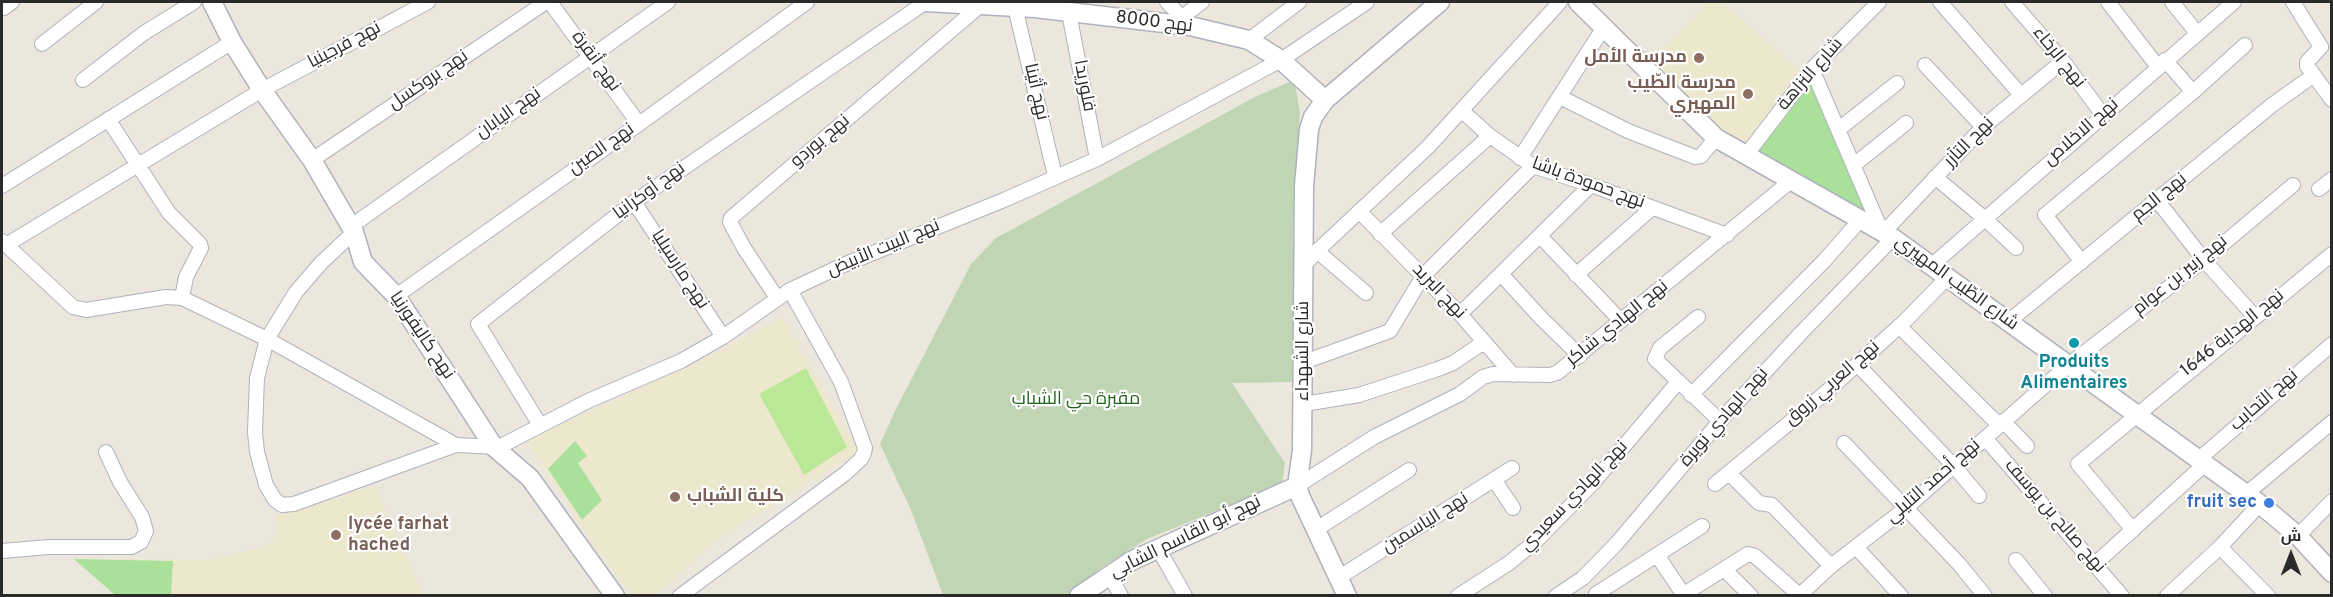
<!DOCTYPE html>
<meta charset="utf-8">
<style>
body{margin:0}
#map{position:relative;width:2333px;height:597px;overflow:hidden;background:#ece7dd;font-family:Overpass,Cairo,sans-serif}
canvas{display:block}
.frame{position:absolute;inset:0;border:3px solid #2a2a2a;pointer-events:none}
.north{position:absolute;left:2261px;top:525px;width:60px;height:60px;-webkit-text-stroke:4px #fff;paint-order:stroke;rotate:0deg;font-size:16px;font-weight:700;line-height:24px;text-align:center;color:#2a2a2a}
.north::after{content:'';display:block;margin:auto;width:21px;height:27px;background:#2a2a2a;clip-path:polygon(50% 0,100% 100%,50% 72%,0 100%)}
</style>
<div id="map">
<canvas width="2333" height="597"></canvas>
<div class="frame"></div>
<div class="north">ش</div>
</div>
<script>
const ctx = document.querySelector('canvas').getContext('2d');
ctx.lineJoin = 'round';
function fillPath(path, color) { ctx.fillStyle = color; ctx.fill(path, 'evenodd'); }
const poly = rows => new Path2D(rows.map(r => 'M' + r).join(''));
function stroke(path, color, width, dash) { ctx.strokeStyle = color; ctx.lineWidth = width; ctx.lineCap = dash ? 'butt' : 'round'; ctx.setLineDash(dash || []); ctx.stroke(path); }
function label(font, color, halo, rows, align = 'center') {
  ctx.font = font + ' Overpass,Cairo,sans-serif'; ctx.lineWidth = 4.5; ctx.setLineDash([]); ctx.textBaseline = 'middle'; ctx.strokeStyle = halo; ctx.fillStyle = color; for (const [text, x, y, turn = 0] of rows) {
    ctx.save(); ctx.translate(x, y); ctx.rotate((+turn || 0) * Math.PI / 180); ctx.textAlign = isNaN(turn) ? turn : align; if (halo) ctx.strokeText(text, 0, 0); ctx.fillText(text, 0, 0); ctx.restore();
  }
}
const education = poly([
 [1708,2,1722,2,1803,74,1746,147,1720,134,1649,64],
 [783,317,858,452,715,541,657,595,633,596,600,554,527,440,692,365],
 [375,486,424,595,115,595,74,559,208,560,259,548,272,543,279,527,275,517]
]);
const green = poly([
 [1813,79,1877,223,1754,153],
 [575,441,587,456,578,463,602,500,582,520,548,469],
 [74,559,173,561,171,595,115,595]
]);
const cemetery = poly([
 [1294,80,1300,112,1293,226,1293,382,1232,383,1285,463,1282,484,1147,539,1102,567,1069,595,943,595,911,510,880,444,895,411,971,264,996,238,1255,97]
]);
const pitch = poly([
 [806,368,847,447,804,475,759,394]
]);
const street = poly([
 [550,2,639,124],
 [1167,2,1190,26],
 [1940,2,2021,95],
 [2012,2,2063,61,2103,115],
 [2108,2,2158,67],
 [2172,2,2197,33],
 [2293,2,2321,47,2307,62,2307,66,2332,100],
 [1015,7,1055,176],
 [4,8,12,2],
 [1069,13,1097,159],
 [1181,18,1202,2],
 [1249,40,1299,2],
 [42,44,96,2],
 [2165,60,2193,92],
 [1925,65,1983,127],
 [1812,69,1881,230],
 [83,80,144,33,194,2],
 [1560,97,1628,131,1695,157,1701,156,1716,138],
 [1462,111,1490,136,1533,166,1591,185,1727,235],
 [108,119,169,213,200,244,201,248,186,277,182,298],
 [1839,129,1897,83],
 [1747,154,1812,69,1879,2],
 [1520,158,1604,27],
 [312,160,546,2],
 [1854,165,1906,123],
 [1935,177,1984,218,2016,248],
 [2,186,232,42],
 [2319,189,2332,179],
 [2157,200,2204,260,2255,317],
 [634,202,723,337],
 [1359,211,1460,314,1513,375],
 [350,227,668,2],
 [354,232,321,263,296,292,267,339,257,378,255,432,257,452,266,485,275,500,282,505,294,504,456,445,499,447,588,401,681,361,723,337,790,290,841,266,1004,200,1097,159,1281,60,1367,2],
 [1884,232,1983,127,2063,61],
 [1380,234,1490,136],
 [1540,236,1621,321],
 [2,241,73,307,86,310,166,297,182,298,267,339,456,445],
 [6,245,262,90,428,2],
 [1317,251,1366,293],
 [2082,262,2045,215,2193,92,2245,45],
 [1931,266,2234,2],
 [1303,267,1317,251,1428,147,1560,2],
 [1501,274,1541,318,1580,356],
 [1576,275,1652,208],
 [396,296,639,124,807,2],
 [777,298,744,248,730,222,731,218,981,5],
 [1460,314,1591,185],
 [1698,317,1660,348,1655,359,1720,421],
 [2008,322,2272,105,2314,75],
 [1899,326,1999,425],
 [1304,362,1390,331,1423,276,1533,166],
 [1857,364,1954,466,1979,496],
 [1691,395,1824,261,1861,219],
 [1304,404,1359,395,1438,369,1453,363,1484,342],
 [2003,421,2027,446],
 [540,425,478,324,634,202,926,2],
 [1985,438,2122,596],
 [1844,443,1959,564,1985,596],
 [2199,459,2332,344],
 [1729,473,1759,503,1772,505,1831,566],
 [1495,481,1513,508],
 [1715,484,1823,395,1904,322,1947,278],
 [1297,486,1374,437,1460,394,1483,377,1493,374,1549,375,1557,373,1792,180],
 [2246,494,2332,422],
 [1315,530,1409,470],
 [2133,530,2078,464,2332,254],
 [2298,536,2332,501],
 [1856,547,1901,596],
 [2220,547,2268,596],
 [1158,548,1185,596],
 [2,551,49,547,131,547,141,542,146,531,142,517,120,482,106,452],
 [1657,555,1683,594],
 [2016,560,2045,596],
 [2095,564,2205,464],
 [1724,569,1751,596],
 [1109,574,1121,596],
 [1338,578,1512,468],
 [1596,594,1702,526],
 [680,596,846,473,861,459,864,453,865,448,841,382,790,290],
 [1458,596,1509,563,1536,541,1592,484,1678,382],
 [1556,596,1583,578,1617,543,1720,421,1800,334,1893,238],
 [1681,596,1748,554,1755,556,1797,593,1802,593,1831,566,1906,508,2067,366,2204,260,2293,185],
 [2167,596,2220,547,2260,504]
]);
const secondary = poly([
 [212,2,232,42,262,90,312,160,354,232,363,262,396,296,494,447,530,478,615,596],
 [925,2,1035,8,1190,26,1249,40,1281,60,1325,100],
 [1578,2,1716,138,1893,238,2260,504,2298,536,2332,573],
 [1079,596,1131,561,1297,486],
 [1347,596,1301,498,1297,486,1302,450,1304,186,1309,129,1313,117,1325,100,1440,2]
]);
const markers = [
 [1699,58,6,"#8d6e63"],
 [1748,94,6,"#8d6e63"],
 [2074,343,6,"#0f9aa8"],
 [675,497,6,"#8d6e63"],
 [2269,503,6,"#3f7fe0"],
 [336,535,6,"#8d6e63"]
];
const streetNames = [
 ["نهج 8000",1154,23,7],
 ["نهج فرجينيا",345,46,-28],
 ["نهج الرخاء",2058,58,51],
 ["نهج أنقرة",595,62,54],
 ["شارع النزاهة",1811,75,-49],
 ["نهج بروكسل",429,81,-34],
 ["فلوريدا",1083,86,79],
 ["نهج أثينا",1035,92,77],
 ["نهج اليابان",509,114,-35],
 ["نهج الاخلاص",2082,133,-41],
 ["نهج بوردو",821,142,-40],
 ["نهج التآزر",1970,143,-45],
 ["نهج الصين",602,150,-35],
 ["نهج حمودة باشا",1588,184,20],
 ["نهج أوكرانيا",650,192,-36],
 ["نهج الجم",2160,198,-39],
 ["نهج البيت الأبيض",884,249,-23],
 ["نهج مارسيليا",679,270,57],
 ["نهج زبير بن عوام",2181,276,-39],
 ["شارع الطّيب المهيري",1956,284,36],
 ["نهج البريد",1438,292,46],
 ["نهج الهادي شاكر",1618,324,-39],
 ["نهج الهداية 1646",2233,334,-39],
 ["نهح كاليفورنيا",421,336,56],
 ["شارع الشهداء",1304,351,-90],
 ["نهج العربي زروق",1833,384,-41],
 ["نهج التحابب",2265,401,-41],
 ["نهج الهادي نويرة",1725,418,-49],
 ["نهج أحمد التليلي",1934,482,-41],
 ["نهج الهادي سعيدي",1575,497,-46],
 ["نهج صالح بن يوسف",2054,517,49],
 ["نهج الياسمين",1426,524,-32],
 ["نهج أبو القاسم الشابي",1186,538,-26]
];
const educationNames = [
 ["مدرسة الأمل",1687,58],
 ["مدرسة الطّيب",1736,84],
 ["المهيري",1736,105],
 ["كلية الشباب",687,497,"left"],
 ["lycée farhat",348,525,"left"],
 ["hached",348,546,"left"]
];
const cultureNames = [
 ["Produits",2074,363],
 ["Alimentaires",2074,384]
];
const parkNames = [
 ["مقبرة حي الشباب",1076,400]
];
const shopNames = [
 ["fruit sec",2257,503]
];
fillPath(education, '#ede7cd');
fillPath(green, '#a9e19b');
fillPath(cemetery, '#c0d5b4');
fillPath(pitch, '#bae897');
stroke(street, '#b0b1be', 16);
stroke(secondary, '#b0b1be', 21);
stroke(street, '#fff', 14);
stroke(secondary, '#fff', 18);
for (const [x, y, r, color] of markers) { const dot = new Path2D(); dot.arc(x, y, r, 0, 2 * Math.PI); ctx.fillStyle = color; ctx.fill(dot); stroke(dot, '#fff', 2); }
label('18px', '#2a2a2a', '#fff', streetNames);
label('bold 18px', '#785e54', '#fff', educationNames, 'right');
label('bold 18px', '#0d838f', '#fff', cultureNames);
label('18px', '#21651c', '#fff', parkNames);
label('bold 18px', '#366cbe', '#fff', shopNames, 'right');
</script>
